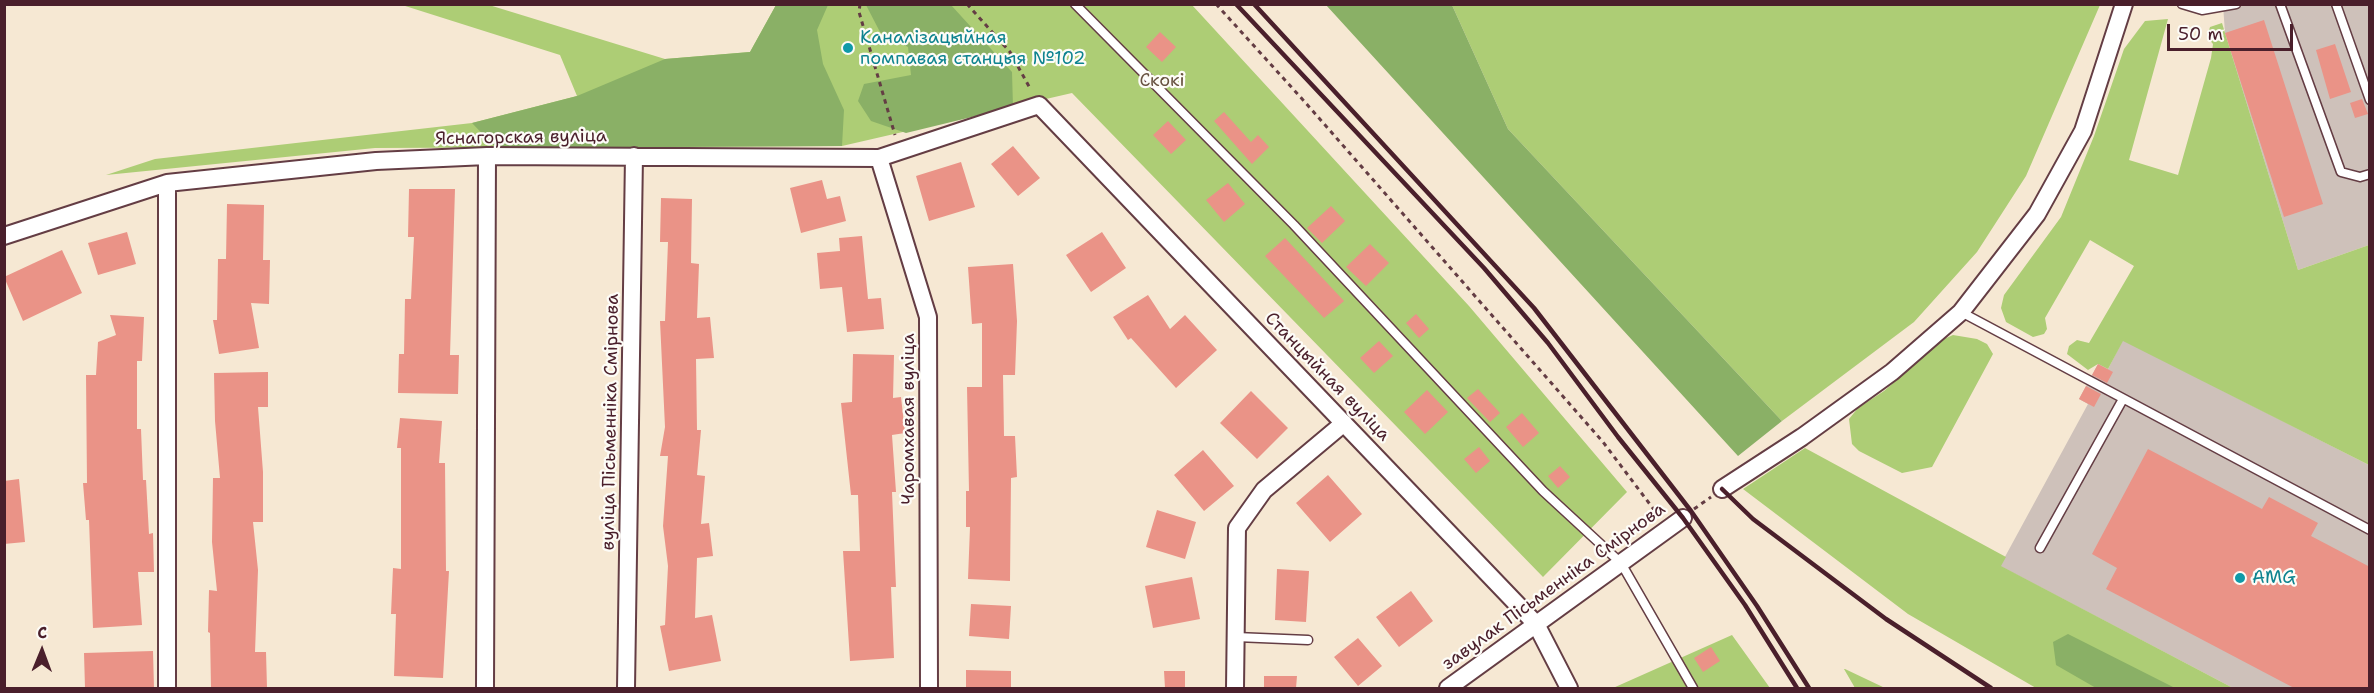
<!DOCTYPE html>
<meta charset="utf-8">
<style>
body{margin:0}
#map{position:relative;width:2374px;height:693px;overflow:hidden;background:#f6e8d3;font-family:"Shantell Sans",sans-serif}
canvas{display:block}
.frame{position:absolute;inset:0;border:6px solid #4a1f2b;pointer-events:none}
.north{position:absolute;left:12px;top:621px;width:60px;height:60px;-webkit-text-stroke:4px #fdfcf7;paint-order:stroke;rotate:1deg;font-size:16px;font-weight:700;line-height:24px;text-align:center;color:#4a1f2b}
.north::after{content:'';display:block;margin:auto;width:21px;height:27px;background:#4a1f2b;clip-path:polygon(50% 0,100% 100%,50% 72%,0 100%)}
.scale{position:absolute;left:2167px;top:24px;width:126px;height:27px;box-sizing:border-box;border:3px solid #4a1f2b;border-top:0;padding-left:8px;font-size:18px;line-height:21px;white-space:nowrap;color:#4a1f2b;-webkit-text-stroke:4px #fdfcf7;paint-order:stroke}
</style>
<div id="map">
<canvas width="2374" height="693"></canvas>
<div class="frame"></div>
<div class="north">С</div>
<div class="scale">50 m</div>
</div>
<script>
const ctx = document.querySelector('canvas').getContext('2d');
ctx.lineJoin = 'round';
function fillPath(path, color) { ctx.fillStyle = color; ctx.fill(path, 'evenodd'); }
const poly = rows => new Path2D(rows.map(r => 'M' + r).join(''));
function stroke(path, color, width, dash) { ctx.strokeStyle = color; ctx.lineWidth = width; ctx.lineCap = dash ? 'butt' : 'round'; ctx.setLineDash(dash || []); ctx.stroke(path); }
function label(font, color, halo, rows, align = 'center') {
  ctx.font = font + ' "Shantell Sans",sans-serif'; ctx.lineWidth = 4.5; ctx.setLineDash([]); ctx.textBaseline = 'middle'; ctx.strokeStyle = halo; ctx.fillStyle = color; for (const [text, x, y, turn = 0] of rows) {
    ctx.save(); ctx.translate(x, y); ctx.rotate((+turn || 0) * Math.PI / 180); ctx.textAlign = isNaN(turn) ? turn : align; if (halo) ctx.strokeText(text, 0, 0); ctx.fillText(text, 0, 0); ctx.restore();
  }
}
const industrial = poly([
 [2223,5,2369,5,2369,245,2298,270,2225,33],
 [2123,340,2369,465,2369,688,2233,688,2000,566,2088,404,2079,399,2098,364,2108,369]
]);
const green = poly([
 [402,5,489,5,665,59,750,52,776,5,1192,5,1469,306,1627,492,1543,577,1072,93,842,146,375,148,106,175,155,159,472,123,577,96,560,55],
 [1452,5,2100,5,2026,176,1977,252,1914,322,1782,421,1508,129],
 [2168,19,2129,160,2178,175,2211,58,2213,44,2207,37,2210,27,2222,23,2298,270,2369,245,2369,465,2123,341,2108,369,2098,364,2088,370,2067,354,2069,346,2077,340,2089,343,2134,266,2090,240,2045,318,2047,329,2044,334,2033,337,2006,322,2001,308,2004,295,2061,217,2094,136,2124,49,2145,21],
 [1953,335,1977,339,1987,344,1993,354,1932,467,1902,473,1859,451,1852,444,1849,419,1858,408,1884,391,1944,339],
 [1805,448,2006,557,2001,566,2233,688,2036,688,1908,614,1743,489],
 [1732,635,1770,688,1613,688],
 [1844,669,1845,669,1885,688,1855,688]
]);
const forest = poly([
 [776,5,828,5,817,30,823,64,844,110,842,146,496,148,472,123,577,96,665,59,750,52],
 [866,5,951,5,1012,72,1013,107,906,133,871,121,858,101,864,84,911,75,908,47,880,32],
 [1326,5,1452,5,1508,129,1782,421,1738,456],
 [2068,634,2175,688,2096,688,2056,665,2053,642]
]);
const building = poly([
 [2264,20,2323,204,2284,217,2225,33],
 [1160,32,1176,47,1162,62,1146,47],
 [2335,44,2351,92,2330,99,2316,50],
 [2362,99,2368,114,2355,118,2350,103],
 [1224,112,1251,142,1258,135,1269,147,1252,164,1214,121],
 [1168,121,1186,140,1171,154,1153,135],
 [1013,146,1040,178,1018,196,991,164],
 [961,162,975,207,929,221,916,176],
 [822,180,827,199,840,196,846,221,801,233,790,188],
 [1228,183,1245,204,1224,222,1206,200],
 [409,189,455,189,450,355,459,355,458,394,398,393,399,354,404,354,405,299,411,299,414,237,408,237],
 [661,198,692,199,691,263,699,264,697,318,710,317,714,358,696,359,697,430,701,430,697,475,705,476,701,524,709,523,713,556,697,558,695,618,712,615,721,661,669,671,660,626,665,625,668,566,663,526,668,456,660,456,665,427,660,321,665,321,668,242,660,242],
 [227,204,264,205,263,260,270,260,269,304,251,303,259,348,219,354,213,320,217,320,218,259,226,259],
 [1331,206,1345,221,1322,243,1307,228],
 [127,232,136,264,98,275,88,243],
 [1102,232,1126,268,1091,292,1066,255],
 [862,236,868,299,881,298,884,329,847,332,842,287,820,289,817,253,840,251,839,238],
 [1285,238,1344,301,1324,318,1265,256],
 [1370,244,1389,263,1366,286,1346,267],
 [62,250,82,293,23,321,4,277],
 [1013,264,1017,321,1015,375,1003,375,1004,436,1015,436,1017,477,1011,478,1010,581,968,579,970,527,966,527,966,491,969,491,967,387,982,387,982,323,972,324,968,267],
 [1148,295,1170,329,1185,315,1217,350,1176,388,1131,338,1128,340,1113,317],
 [1416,314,1429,329,1419,338,1406,323],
 [110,315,144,317,142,361,137,361,137,429,141,429,143,480,146,480,149,534,153,533,154,572,138,572,142,625,93,628,89,520,86,520,83,483,87,483,86,375,96,375,98,342,116,335],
 [1379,341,1393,356,1374,373,1360,358],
 [853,354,894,355,893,398,901,397,905,433,892,435,896,492,892,492,896,587,891,587,894,658,850,661,843,551,860,551,858,495,851,495,841,403,852,402],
 [2098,364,2113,372,2107,383,2092,375],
 [268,372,268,407,258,407,263,472,263,522,253,522,258,570,255,652,266,652,267,688,211,688,210,633,208,632,209,590,217,591,212,542,213,478,220,478,215,421,214,373],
 [2086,386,2101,394,2094,407,2079,399],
 [1478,389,1500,413,1490,422,1467,398],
 [1427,390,1448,412,1425,434,1404,412],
 [1251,391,1288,428,1257,459,1220,423],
 [1522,413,1539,433,1523,447,1506,427],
 [400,418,442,421,439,463,445,463,446,571,449,571,443,678,394,676,396,614,391,614,393,568,401,569,401,448,397,448],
 [1479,447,1490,461,1476,473,1464,459],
 [2148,449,2262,509,2269,497,2318,523,2311,536,2370,567,2370,688,2294,688,2106,589,2117,568,2092,554],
 [1203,450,1234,486,1204,511,1174,475],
 [1560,466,1570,477,1558,488,1548,476],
 [1328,475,1362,514,1330,542,1296,503],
 [19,479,25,542,4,544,4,481],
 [1157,510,1196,522,1185,559,1146,547],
 [1277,569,1309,571,1306,622,1275,620],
 [1192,577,1200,619,1153,628,1145,586],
 [1411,591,1433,621,1399,647,1376,617],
 [971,604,1011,606,1009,639,969,636],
 [1358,638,1382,666,1358,686,1334,657],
 [1711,647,1720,661,1703,672,1694,658],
 [153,651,154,688,85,688,84,653],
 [966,670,1011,671,1011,688,966,688],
 [1164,671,1185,671,1185,688,1165,688],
 [1264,676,1297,676,1296,688,1264,688]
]);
const path = poly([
 [860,4,859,12,895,135],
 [967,4,1010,52,1031,90],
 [1216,4,1304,101,1603,442,1658,515],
 [1694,509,1711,497]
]);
const service = poly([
 [1075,4,1294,225,1543,491,1621,563,1693,688],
 [2182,4,2202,10,2236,4],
 [2280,4,2341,172,2360,177,2370,174],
 [2336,4,2370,100],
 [1961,312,2370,530],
 [2040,548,2123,399],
 [1236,637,1308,640]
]);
const minor = poly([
 [879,158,928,317,929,688],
 [167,183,167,688],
 [4,236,167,183,376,161,487,156,879,158,1039,105,1536,624,1569,688],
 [1722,489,1802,437,1892,372,1961,312,2037,214,2083,131,2124,4],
 [485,688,487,156],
 [626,688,634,156],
 [1235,688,1237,528,1264,490,1344,423],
 [1448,688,1683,518]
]);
const rail = poly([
 [1236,4,1484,268,1548,343,1618,437,1683,518,1745,605,1797,688],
 [1254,4,1534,308,1691,511,1757,606,1809,688],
 [1722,489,1753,519,1886,619,1991,688]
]);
const markers = [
 [848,48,6,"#0f9aa8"],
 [2240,578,6,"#0f9aa8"]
];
const cultureNames = [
 ["Каналізацыйная",860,38],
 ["помпавая станцыя №102",860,59],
 ["AMG",2252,578]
];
const parkNames = [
 ["Скокі",1162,81]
];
const streetNames = [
 ["Яснагорская вуліца",521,138,-1],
 ["Станцыйная вуліца",1327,377,46],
 ["Чаромхавая вуліца",909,419,-90],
 ["вуліца Пісьменніка Смірнова",611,422,-89],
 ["завулак Пісьменніка Смірнова",1554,587,-36]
];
fillPath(industrial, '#cec1ba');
fillPath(green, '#adcd75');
fillPath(forest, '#8ab066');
fillPath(building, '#ea9387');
stroke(service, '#643d44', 11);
stroke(minor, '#643d44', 20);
stroke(path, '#643d44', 3, [4.5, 4.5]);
stroke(service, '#fff', 8);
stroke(minor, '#fff', 16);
stroke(rail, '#4a1f2b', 4.5);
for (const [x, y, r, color] of markers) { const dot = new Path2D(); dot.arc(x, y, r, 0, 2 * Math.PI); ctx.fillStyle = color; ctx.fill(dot); stroke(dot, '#fdfcf7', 2); }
label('18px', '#0d838f', '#fdfcf7', cultureNames, 'left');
label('18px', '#685341', '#fdfcf7', parkNames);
label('18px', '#4a1f2b', '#fdfcf7', streetNames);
</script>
